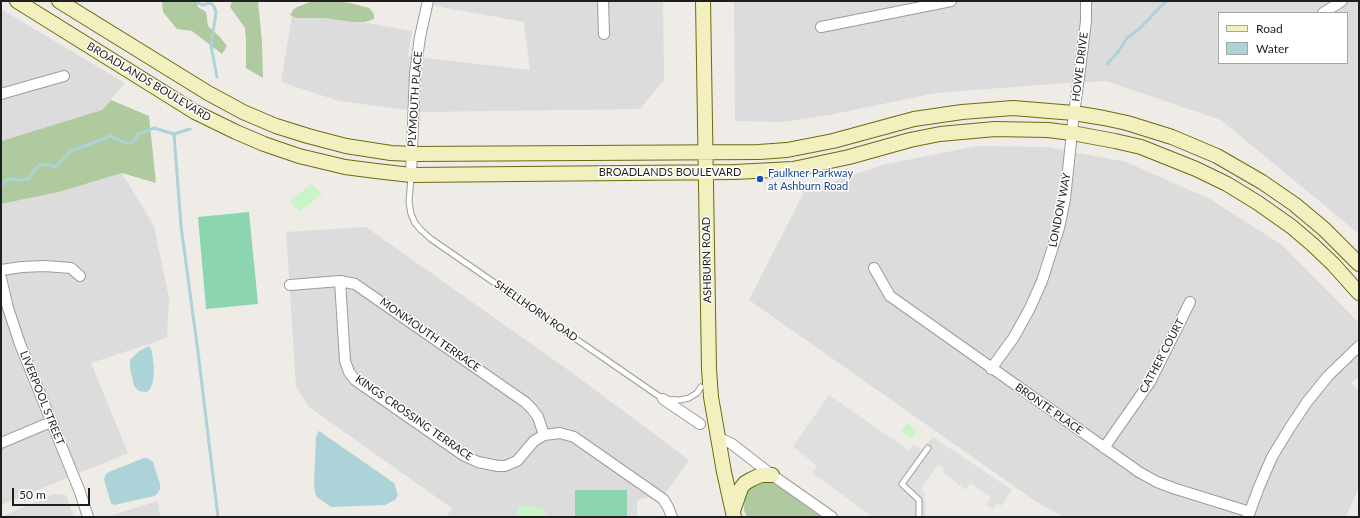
<!DOCTYPE html>
<style>
body{margin:0}
#map{position:relative;width:1360px;height:518px;overflow:hidden;background:#efebe6;font-family:Lato,sans-serif}
canvas{display:block}
.frame{position:absolute;inset:0;border:2px solid #1f1f1f;pointer-events:none}
.legend{position:absolute;left:1218px;top:12px;width:130px;height:52px;box-sizing:border-box;background:#fff;border:1px solid #a5a5a5;margin:0;padding:5px 7px;list-style:none;font-size:12px;color:#1f1f1f}
.legend li{display:flex;align-items:center;gap:8px;height:20px}
.legend b{width:20px;border:1px solid #a5a5a5}
.scale{position:absolute;left:12px;top:488px;width:78px;height:18px;box-sizing:border-box;border:2px solid #1f1f1f;border-top:0;padding-left:5px;font-size:12px;line-height:14px;white-space:nowrap;color:#1f1f1f;-webkit-text-stroke:3px #fff;paint-order:stroke}
</style>
<div id="map">
<canvas width="1360" height="518"></canvas>
<div class="frame"></div>
<ul class="legend">
<li><b style="height:5px;background:#f3f0bf"></b>Road</li>
<li><b style="height:11px;background:#abd3d8"></b>Water</li>
</ul>
<div class="scale">50 m</div>
</div>
<script>
const ctx = document.querySelector('canvas').getContext('2d');
ctx.lineJoin = 'round';
function fillPath(path, color) { ctx.fillStyle = color; ctx.fill(path, 'evenodd'); }
const poly = rows => new Path2D(rows.map(r => 'M' + r).join(''));
function stroke(path, color, width, dash) { ctx.strokeStyle = color; ctx.lineWidth = width; ctx.lineCap = dash ? 'butt' : 'round'; ctx.setLineDash(dash || []); ctx.stroke(path); }
function label(font, color, halo, rows, align = 'center') {
  ctx.font = font + ' Lato,sans-serif'; ctx.lineWidth = 3; ctx.setLineDash([]); ctx.textBaseline = 'middle'; ctx.strokeStyle = halo; ctx.fillStyle = color; for (const [text, x, y, turn = 0] of rows) {
    ctx.save(); ctx.translate(x, y); ctx.rotate((+turn || 0) * Math.PI / 180); ctx.textAlign = isNaN(turn) ? turn : align; if (halo) ctx.strokeText(text, 0, 0); ctx.fillText(text, 0, 0); ctx.restore();
  }
}
const residential = poly([
 [422,1,663,1,664,80,640,109,422,112,339,101,281,82,293,10,412,31,408,56,530,70,524,22,441,7],
 [734,1,1359,1,1359,234,1221,120,1106,81,1052,84,936,93,829,115,781,122,735,121],
 [1219,13,1347,13,1347,63,1219,63],
 [1,9,125,83,102,110,1,141],
 [977,146,1048,147,1126,162,1210,199,1282,245,1359,323,1359,376,1351,383,1359,391,1359,487,1346,517,1064,517,1038,503,749,300,804,192,882,165],
 [122,173,154,226,169,299,167,338,91,363,128,453,1,505,1,204,59,192],
 [366,227,571,372,689,460,665,494,637,500,637,517,445,517,453,509,309,407,296,386,286,232],
 [54,494,66,495,74,517,1,517],
 [158,501,160,517,106,517]
]);
const forest = poly([
 [162,1,197,1,198,7,206,12,208,26,220,37,227,46,222,54,192,31,177,29,163,12],
 [232,1,258,1,262,42,263,78,246,68,246,39,245,28,230,7],
 [313,1,333,1,350,3,369,8,374,14,374,19,365,22,352,22,325,18,297,18,290,15,293,10,297,7],
 [111,100,149,116,156,183,122,173,59,192,1,204,1,141,102,110],
 [771,482,781,487,824,517,747,517,744,510,745,493,756,484]
]);
const park = poly([
 [311,184,322,194,300,211,289,202],
 [907,423,917,431,911,439,901,431],
 [525,505,544,509,548,517,516,517,518,507]
]);
const pitch = poly([
 [249,212,258,304,206,309,198,217],
 [575,490,627,490,627,517,575,517]
]);
const parking = poly([
 [829,395,908,450,914,444,921,450,933,437,1012,490,1001,506,997,504,993,509,986,504,991,497,970,483,966,490,942,472,944,469,938,465,921,489,924,491,925,495,923,496,926,507,925,517,873,517,812,473,817,466,793,446]
]);
const water = poly([
 [149,346,152,351,154,369,153,382,150,389,147,392,139,391,134,386,130,368,130,360,139,351],
 [319,431,394,483,398,495,395,500,385,505,331,507,317,497,315,493,314,483,316,437,318,432],
 [144,458,149,459,153,462,160,484,160,489,157,494,154,496,114,505,111,503,105,483,104,479,106,474,109,472]
]);
const stream = poly([
 [196,1,202,5,210,3,214,6,216,12,211,46,217,77],
 [1107,64,1119,51,1127,38,1140,28,1166,1],
 [174,134,181,226,198,352,218,517],
 [1,187,5,181,11,179,20,180,28,179,39,165,47,164,55,167,71,151,111,136,128,144,135,140,137,135,154,128,174,134,190,129]
]);
const lane = poly([
 [411,177,409,202,411,214,415,223,421,230,431,239,663,399,680,400,689,398,697,393,701,387],
 [919,517,919,500,902,484,928,448]
]);
const street = poly([
 [603,1,604,34],
 [1323,13,1342,1],
 [821,27,951,1],
 [1,94,64,76],
 [411,175,415,73,420,37,428,1],
 [874,268,890,296,1139,472,1157,482,1176,489,1250,512],
 [1,270,22,267,45,266,71,268,80,276],
 [1,278,8,308,20,344,80,492,88,517],
 [340,281,345,361,349,372,355,380,463,455,478,462,498,466,505,466,517,461,534,441,544,435,560,433,574,437,663,499,668,507,672,517],
 [290,285,340,281,355,284,525,402,532,409,538,417,544,435],
 [991,369,1014,337,1030,308,1042,281,1059,228,1065,199,1074,113,1080,70,1086,21,1086,1],
 [663,399,700,424],
 [718,439,724,440,732,444,772,475,832,517],
 [1,443,51,422],
 [1104,448,1150,382,1190,302],
 [1248,517,1259,487,1272,457,1289,429,1307,402,1328,376,1359,346]
]);
const secondary = poly([
 [17,1,195,112,236,132,264,144,299,156,345,167,376,171,411,175,735,172,793,169,849,157,910,140,940,134,995,129,1048,130,1072,133,1115,141,1141,147,1196,169,1227,184,1258,203,1292,227,1313,245,1333,264,1359,293],
 [59,1,208,93,243,112,276,126,308,136,346,146,391,153,412,154,759,152,787,150,833,141,914,119,962,112,1013,108,1074,113,1104,118,1127,123,1172,137,1217,156,1262,182,1294,204,1324,229,1359,264],
 [703,1,709,369,711,397,724,472,734,517],
 [733,511,741,488,745,483,752,479,761,475,772,475]
]);
const markers = [
 [760,179,4,"#1a4fb4"]
];
const streetNames = [
 ["HOWE DRIVE",1080,67,-83],
 ["BROADLANDS BOULEVARD",149,82,31],
 ["PLYMOUTH PLACE",415,99,-86],
 ["BROADLANDS BOULEVARD",670,172],
 ["LONDON WAY",1060,210,-79],
 ["ASHBURN ROAD",707,260,-91],
 ["SHELLHORN ROAD",536,311,35],
 ["MONMOUTH TERRACE",430,335,35],
 ["CATHER COURT",1162,356,-62],
 ["LIVERPOOL STREET",42,398,68],
 ["BRONTE PLACE",1049,409,35],
 ["KINGS CROSSING TERRACE",414,418,35]
];
const transitNames = [
 ["Faulkner Parkway",768,173],
 ["at Ashburn Road",768,186]
];
fillPath(residential, '#dddcdc');
fillPath(forest, '#b0ca9f');
fillPath(park, '#c9f4c7');
fillPath(pitch, '#8bd6b1');
fillPath(parking, '#dfdfdf');
fillPath(water, '#abd3d8');
stroke(stream, '#abd3d8', 3);
stroke(lane, '#9c9c9c', 7);
stroke(street, '#9c9c9c', 12);
stroke(secondary, '#6c6b0f', 16);
stroke(lane, '#fff', 5);
stroke(street, '#fff', 10);
stroke(secondary, '#f3f0bf', 14);
for (const [x, y, r, color] of markers) { const dot = new Path2D(); dot.arc(x, y, r, 0, 2 * Math.PI); ctx.fillStyle = color; ctx.fill(dot); stroke(dot, '#fff', 1.5); }
label('11px', '#1f1f1f', '#fff', streetNames);
label('11px', '#164399', '#fff', transitNames, 'left');
</script>
